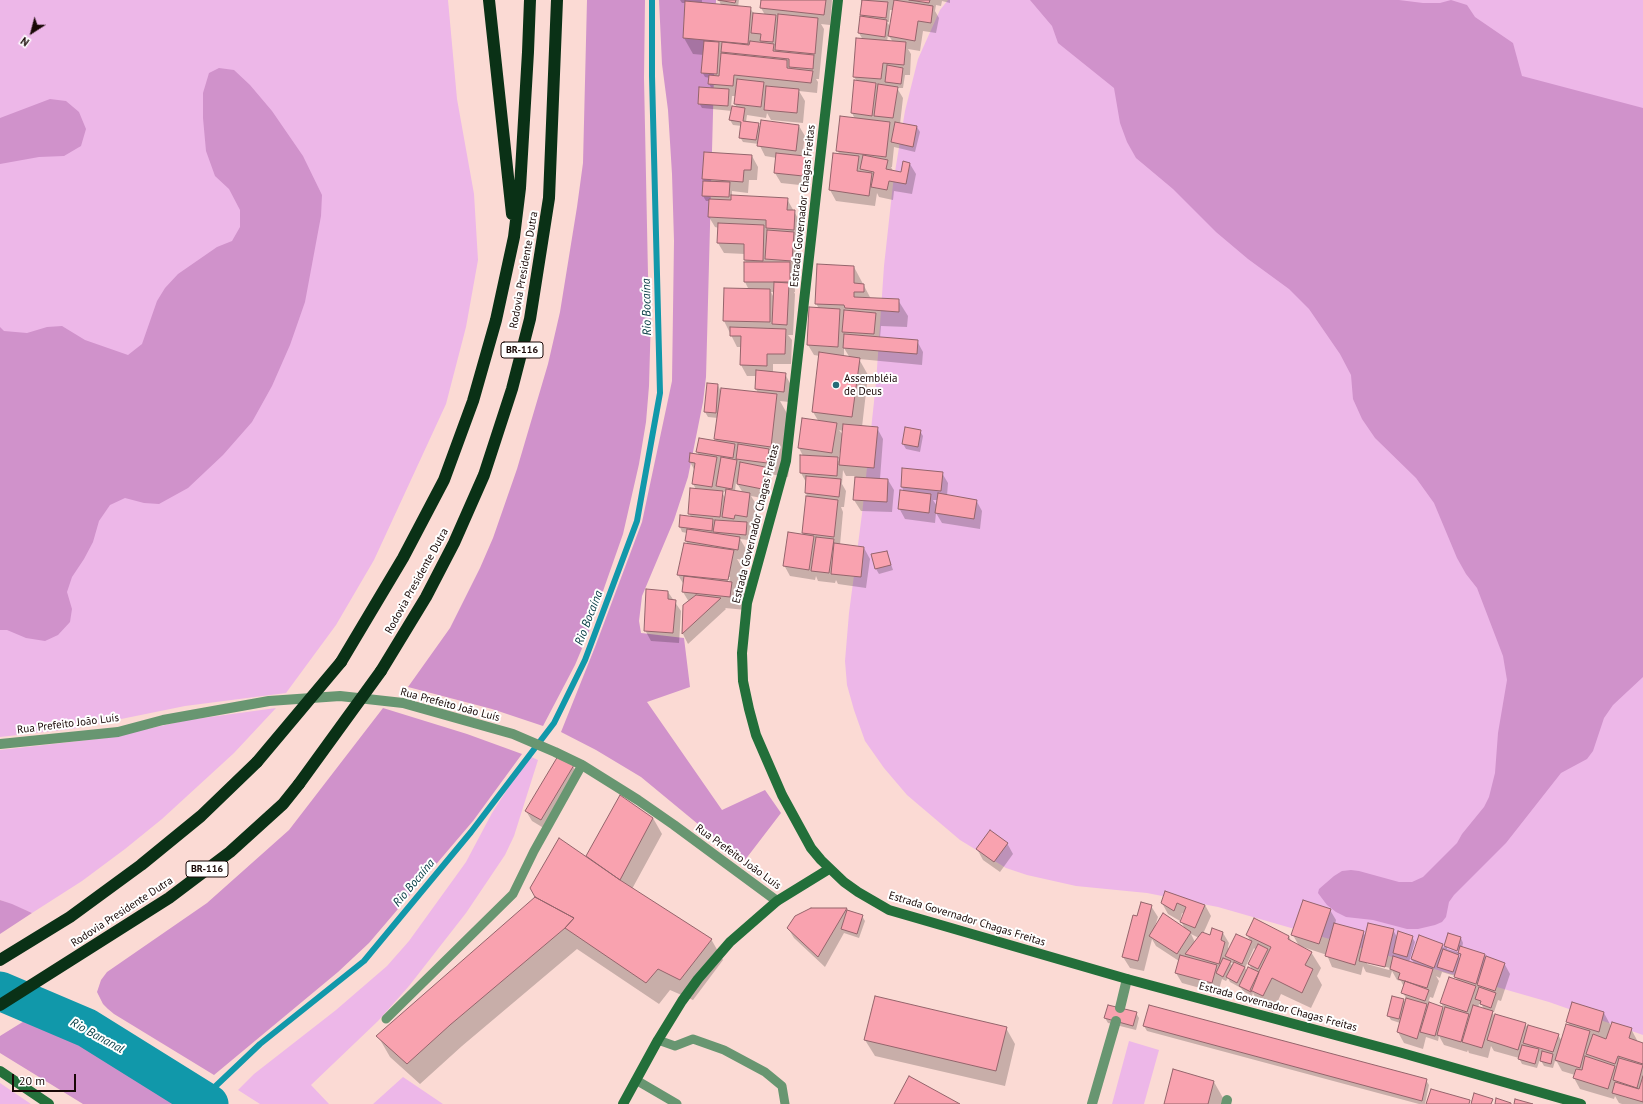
<!DOCTYPE html>
<meta charset="utf-8">
<style>
body{margin:0}
#map{position:relative;width:1643px;height:1104px;overflow:hidden;background:#fbdad4;font-family:"PT Sans",sans-serif}
canvas{display:block}
.north{position:absolute;left:12px;top:12px;width:40px;height:40px;-webkit-text-stroke:3px #fff;paint-order:stroke;rotate:216deg;font-size:11px;font-weight:700;line-height:16px;text-align:center;color:#190806}
.north::after{content:'';display:block;margin:auto;width:14px;height:18px;background:#190806;clip-path:polygon(50% 0,100% 100%,50% 72%,0 100%)}
.scale{position:absolute;left:12px;top:1074px;width:64px;height:18px;box-sizing:border-box;border:2px solid #190806;border-top:0;padding-left:5px;font-size:12px;line-height:14px;white-space:nowrap;color:#190806;-webkit-text-stroke:3px #fff;paint-order:stroke}
</style>
<div id="map">
<canvas width="1643" height="1104"></canvas>
<div class="north">N</div>
<div class="scale">20 m</div>
</div>
<script>
const ctx = document.querySelector('canvas').getContext('2d');
ctx.lineJoin = 'round';
function fillPath(path, color) { ctx.fillStyle = color; ctx.fill(path, 'evenodd'); }
const poly = rows => new Path2D(rows.map(r => 'M' + r).join(''));
function stroke(path, color, width, dash) { ctx.strokeStyle = color; ctx.lineWidth = width; ctx.lineCap = dash ? 'butt' : 'round'; ctx.setLineDash(dash || []); ctx.stroke(path); }
function label(font, color, halo, rows, align = 'center') {
  ctx.font = font + ' "PT Sans",sans-serif'; ctx.lineWidth = 4; ctx.setLineDash([]); ctx.textBaseline = 'middle'; ctx.strokeStyle = halo; ctx.fillStyle = color; for (const [text, x, y, turn = 0] of rows) {
    ctx.save(); ctx.translate(x, y); ctx.rotate((+turn || 0) * Math.PI / 180); ctx.textAlign = isNaN(turn) ? turn : align; if (halo) ctx.strokeText(text, 0, 0); ctx.fillText(text, 0, 0); ctx.restore();
  }
}
const green = poly([
 [0,0,448,0,457,99,474,194,478,260,466,327,446,404,374,560,336,625,286,693,185,706,72,729,0,737],
 [948,0,1643,0,1643,1035,1549,1002,1218,907,1147,893,1076,886,1027,875,1006,868,960,840,907,795,884,768,865,741,854,710,847,685,845,661,849,613,862,514,876,383,884,266,893,184,905,111,918,59,940,10],
 [276,708,234,753,162,819,125,849,82,881,32,913,0,900,0,750,106,738,188,720],
 [529,756,538,760,514,836,505,855,466,913,409,986,378,1021,311,1085,329,1104,260,1104,238,1090,254,1074,336,1010,387,966,409,941,466,862,492,813],
 [1129,1041,1159,1050,1144,1104,1112,1104],
 [403,1077,443,1104,373,1104],
 [0,1083,31,1104,0,1104]
]);
const forest = poly([
 [587,0,645,0,644,78,648,275,651,315,649,386,646,422,639,464,623,534,588,634,575,665,543,726,492,709,408,687,450,628,480,568,493,538,517,469,548,364,560,312,577,207,583,163],
 [659,0,716,0,706,377,703,402,688,477,674,520,642,596,639,621,641,633,684,638,690,687,647,702,722,810,765,790,781,813,745,860,710,834,641,777,596,750,561,732,595,647,642,522,672,381,674,241,672,174,668,110,662,64],
 [1030,0,1399,0,1423,3,1440,3,1451,0,1467,5,1475,17,1513,43,1522,76,1643,108,1643,677,1613,705,1604,718,1593,751,1587,759,1561,773,1506,843,1454,895,1449,902,1446,917,1442,922,1435,925,1418,929,1407,929,1373,920,1346,917,1336,912,1327,905,1318,893,1319,889,1334,876,1342,871,1351,870,1359,871,1399,882,1412,882,1423,877,1457,843,1462,834,1484,807,1489,797,1495,773,1498,733,1507,680,1503,656,1477,588,1466,574,1457,558,1434,503,1416,478,1375,438,1362,419,1353,399,1351,375,1340,354,1309,309,1289,289,1248,259,1216,232,1173,189,1136,158,1127,142,1120,123,1114,88,1058,43,1052,26],
 [219,68,234,70,250,85,272,111,303,156,322,195,321,216,305,302,290,345,272,386,252,422,223,455,188,488,159,504,144,503,125,498,110,505,99,521,93,542,84,559,72,577,67,592,72,609,70,622,58,635,45,641,26,638,7,630,0,630,0,327,4,331,27,333,47,327,62,326,85,340,128,355,142,344,157,301,165,288,178,274,217,247,232,241,240,227,240,210,229,189,215,176,206,151,203,118,203,93,209,73],
 [50,99,66,101,79,112,86,129,81,146,64,156,39,157,0,164,0,118],
 [383,708,467,734,522,754,473,821,369,943,338,972,214,1075,114,1014,108,1009,103,1004,97,992,101,980,107,972,207,903,289,830],
 [0,900,12,904,32,913,0,934],
 [34,1015,126,1067,182,1104,83,1104,0,1053,0,1036]
]);
const shadow = poly([
 [680,0,702,0,702,4,721,5,719,0,739,0,738,7,750,8,754,14,765,15,761,8,762,0,832,0,830,25,821,24,824,29,819,79,816,79,818,82,817,93,799,91,805,101,803,123,771,120,767,113,766,118,747,115,746,122,758,124,761,128,799,126,805,136,802,157,804,157,810,168,809,186,781,183,775,173,777,158,765,156,759,144,743,142,740,137,742,126,733,125,730,120,732,111,702,108,699,103,712,89,709,84,710,78,705,77,702,72,704,55,693,54,684,38,686,3,682,3],
 [732,96,736,96,735,104,737,108,731,107],
 [861,0,950,0,950,3,942,1,941,6,936,5,935,11,939,18,936,33,923,31,920,51,908,49,911,54,910,75,905,75,903,88,897,88,903,98,900,124,917,127,920,132,915,152,894,147,892,167,891,167,893,171,902,173,910,164,916,174,912,194,894,191,893,200,879,197,877,193,875,206,836,201,830,190,840,155,837,150,855,119,852,113,857,81,854,77,863,40,859,33,863,18,861,14],
 [890,10,894,10,891,28,887,22,889,22],
 [888,35,891,39,893,42,887,42],
 [752,156,758,167,757,180,749,180,748,193,732,191,732,196,787,199,800,222,799,240,798,240,800,244,798,272,794,271,795,292,794,292,795,294,793,335,788,335,792,340,791,364,773,364,773,373,785,374,791,385,789,402,780,401,794,426,788,477,769,474,771,478,767,499,751,496,756,504,753,527,750,527,748,540,740,539,746,549,744,560,737,559,751,582,746,610,725,608,726,609,688,644,683,634,684,606,689,602,683,592,684,585,678,575,688,545,686,541,687,533,682,532,680,527,691,517,689,513,696,489,693,484,695,471,690,462,699,455,697,452,717,442,715,439,718,418,708,417,705,412,718,385,721,392,758,393,756,389,757,376,747,376,741,365,741,347,737,347,724,321,725,289,749,290,745,282,746,263,745,260,745,254,724,253,718,243,719,228,715,227,709,217,710,201,706,201,703,196,705,182,703,179],
 [771,292,774,292,774,298],
 [736,482,740,488,743,493,735,491],
 [721,491,727,492,726,499],
 [728,577,730,577,729,585,727,584],
 [854,267,871,299,898,300,908,316,907,327,881,326,880,338,917,341,923,352,922,365,859,359,868,375,862,427,877,428,883,439,880,479,888,480,894,490,892,512,861,511,854,500,856,476,846,476,843,470,842,484,846,491,844,507,841,507,843,512,840,545,864,548,870,559,866,588,838,584,836,580,835,583,818,581,816,576,815,580,790,576,784,565,804,536,803,533,807,496,806,493,807,484,801,473,801,456,803,456,799,448,803,419,819,422,813,412,820,356,814,355,808,345,819,309,816,303],
 [844,348,850,358,844,357],
 [839,430,843,431,843,435],
 [840,452,841,453,840,463,838,460],
 [920,431,923,436,920,452,906,449,903,444],
 [903,469,942,473,948,483,947,496,976,500,982,511,980,529,942,523,936,513,935,523,905,519,899,508,904,492,902,487],
 [933,500,938,500,937,506],
 [887,552,893,570,879,574,876,569,873,555],
 [668,592,681,611,679,643,651,641,645,630],
 [573,766,579,777,547,830,532,821,526,811],
 [653,818,662,834,632,889,711,939,723,960,693,1000,670,990,659,1004,577,949,462,1046,420,1084,390,1057,378,1036,591,861,588,856],
 [1007,843,1013,854,1000,872,983,860,977,849],
 [1165,893,1205,905,1211,916,1203,934,1211,936,1223,933,1229,943,1228,947,1229,950,1251,942,1247,935,1289,936,1292,943,1299,946,1293,935,1330,910,1336,920,1335,925,1363,932,1366,937,1393,930,1397,937,1412,937,1415,942,1409,962,1415,964,1411,959,1442,945,1444,948,1449,934,1461,938,1463,943,1462,948,1484,955,1486,959,1504,963,1510,974,1501,1001,1498,1000,1494,1012,1492,1012,1495,1017,1525,1024,1528,1028,1558,1035,1562,1041,1570,1026,1568,1022,1572,1003,1604,1013,1611,1026,1631,1029,1637,1040,1637,1042,1643,1044,1643,1104,1622,1104,1619,1103,1615,1096,1614,1099,1580,1089,1574,1078,1575,1075,1562,1071,1557,1062,1555,1061,1553,1068,1544,1066,1540,1059,1537,1068,1522,1064,1519,1058,1494,1051,1491,1046,1488,1058,1469,1053,1468,1050,1467,1052,1444,1045,1439,1036,1438,1041,1426,1037,1423,1049,1404,1043,1398,1032,1400,1023,1391,1020,1388,1015,1404,1000,1406,1004,1407,999,1403,993,1404,987,1401,981,1397,980,1392,971,1390,978,1366,972,1363,966,1361,975,1332,967,1327,955,1303,947,1303,948,1311,952,1321,968,1317,976,1322,985,1311,1008,1281,994,1273,1012,1260,1006,1253,993,1252,996,1243,991,1241,988,1230,982,1228,978,1226,981,1222,979,1218,993,1182,983,1176,973,1179,961,1156,946,1152,939,1144,971,1130,968,1123,957,1138,917,1151,906,1158,917,1155,926,1186,931,1181,921,1185,914,1182,913,1180,921,1168,914,1162,903],
 [1191,934,1199,938,1195,942],
 [1447,947,1462,951,1461,953,1447,949],
 [1254,948,1256,950,1249,964,1252,970,1247,971,1245,968],
 [1460,954,1461,956,1460,959,1457,955,1459,955],
 [1230,962,1234,964,1233,967],
 [1367,962,1390,968,1389,970,1367,964],
 [1442,972,1455,976,1458,981,1441,1003,1444,1008,1428,1003,1430,997,1433,998,1439,981,1436,976,1440,978],
 [1479,1004,1482,1005,1484,1010,1478,1008],
 [846,909,862,916,865,921,859,938,844,933,825,967,794,938,788,928],
 [1149,1006,1426,1080,1429,1085,1425,1104,1419,1104,1147,1031,1144,1026],
 [1136,1013,1139,1018,1136,1030,1108,1023,1105,1018],
 [1006,1028,1015,1044,1005,1086,875,1056,865,1040],
 [1214,1082,1223,1098,1221,1104,1165,1104]
]);
const stream = poly([
 [201,1100,260,1044,364,961,471,832,554,723,585,660,637,521,660,393,652,76,652,0]
]);
const river = poly([
 [0,991,87,1028,209,1104]
]);
const building = poly([
 [718,0,736,0,735,3,718,0],
 [761,0,826,0,824,15,760,8,761,0],
 [862,0,888,2,886,18,860,15,862,0],
 [894,0,933,6,931,23,918,21,915,41,888,36,894,0],
 [909,0,930,0,929,3,909,0],
 [685,1,751,7,748,44,683,38,685,1],
 [753,13,776,15,773,42,760,41,761,34,751,33,753,13],
 [778,14,818,18,815,54,775,50,778,14],
 [860,16,887,20,885,37,858,33,860,16],
 [856,38,906,42,904,65,883,63,881,79,853,77,856,38],
 [704,41,719,42,717,74,701,73,704,41],
 [750,41,774,44,773,51,814,55,813,69,789,67,789,59,721,52,722,42,749,45,750,41],
 [721,53,787,60,787,68,813,71,811,83,734,75,733,86,708,84,709,75,719,76,721,53],
 [887,65,903,68,901,84,885,82,887,65],
 [737,79,764,82,761,107,734,104,737,79],
 [854,80,876,83,872,116,851,113,854,80],
 [878,84,898,87,893,118,874,116,878,84],
 [766,86,799,89,797,113,764,110,766,86],
 [699,87,729,89,728,106,698,104,699,87],
 [732,106,745,108,743,121,759,123,756,140,739,138,741,122,729,120,732,106],
 [840,116,890,122,886,157,836,151,840,116],
 [761,120,799,125,796,151,757,146,761,120],
 [895,122,917,126,913,147,891,142,895,122],
 [704,152,752,155,751,170,744,170,743,182,702,179,704,152],
 [776,153,805,156,803,176,774,173,776,153],
 [833,153,859,156,857,171,872,173,869,196,829,190,833,153],
 [863,155,888,160,886,169,901,172,903,161,910,163,906,184,889,181,887,190,871,187,874,172,860,169,863,155],
 [703,181,730,182,729,197,702,196,703,181],
 [731,195,788,198,787,210,795,210,794,230,766,228,766,220,708,217,709,199,731,200,731,195],
 [718,223,764,225,763,261,744,260,744,244,717,243,718,223],
 [767,230,794,232,792,261,765,259,767,230],
 [744,262,790,262,790,282,744,282,744,262],
 [817,264,854,266,854,283,864,284,864,292,854,292,854,297,899,299,899,312,845,308,844,305,815,304,817,264],
 [774,282,789,283,787,325,772,324,774,282],
 [724,288,770,289,770,322,723,321,724,288],
 [809,307,840,309,838,347,807,345,809,307],
 [844,310,876,313,874,334,842,332,844,310],
 [730,327,786,329,785,354,767,354,767,366,740,365,741,336,730,336,730,327],
 [844,334,918,340,917,354,843,348,844,334],
 [819,352,860,358,852,417,812,412,819,352],
 [756,370,786,373,784,392,755,389,756,370],
 [707,383,718,384,716,413,704,412,707,383],
 [721,388,777,394,771,447,714,439,721,388],
 [802,418,837,423,832,453,798,448,802,418],
 [843,424,878,427,874,468,839,465,843,424],
 [905,427,921,430,918,447,902,444,905,427],
 [699,438,735,444,733,458,696,452,699,438],
 [738,444,769,449,767,463,736,459,738,444],
 [690,453,717,457,712,487,692,484,695,463,689,462,690,453],
 [800,455,838,457,837,476,800,473,800,455],
 [721,457,737,460,732,489,716,486,721,457],
 [740,462,765,467,762,489,737,484,740,462],
 [902,468,943,472,941,491,901,487,902,468],
 [806,476,841,479,839,497,805,493,806,476],
 [855,477,888,479,887,502,853,500,855,477],
 [690,488,723,491,720,517,688,514,690,488],
 [726,489,750,493,747,517,735,515,734,519,722,517,726,489],
 [900,490,931,494,929,513,898,509,900,490],
 [938,493,977,500,974,519,935,513,938,493],
 [806,496,838,500,834,537,802,533,806,496],
 [680,515,713,519,712,531,679,527,680,515],
 [715,520,747,522,746,535,713,532,715,520],
 [687,529,740,537,738,550,685,541,687,529],
 [788,532,814,536,809,570,783,566,788,532],
 [816,537,834,539,829,573,811,571,816,537],
 [684,543,734,550,728,580,677,575,684,543],
 [834,543,864,547,861,577,831,574,834,543],
 [887,551,891,565,875,569,871,554,887,551],
 [684,576,732,582,730,597,682,592,684,576],
 [646,589,668,591,668,599,676,600,673,633,644,631,646,589],
 [696,595,721,598,682,634,683,605,696,595],
 [558,756,574,765,541,820,525,811,558,756],
 [620,795,653,818,620,880,586,856,620,795],
 [990,830,1008,843,994,862,976,849,990,830],
 [559,838,620,880,712,939,680,980,658,969,646,983,565,928,574,918,535,897,530,888,559,838],
 [1165,891,1205,905,1195,928,1180,922,1186,907,1177,903,1174,911,1161,903,1165,891],
 [535,897,574,918,565,928,450,1025,407,1064,376,1036,535,897],
 [1303,900,1331,909,1319,944,1291,935,1303,900],
 [1141,902,1152,905,1138,961,1122,957,1133,915,1137,916,1141,902],
 [811,908,847,908,818,957,787,928,795,916,811,908],
 [847,910,863,915,857,934,841,929,847,910],
 [1163,913,1191,932,1177,954,1149,936,1163,913],
 [1254,918,1289,936,1288,939,1312,952,1305,965,1313,969,1302,993,1272,978,1263,996,1250,990,1271,947,1246,935,1254,918],
 [1334,923,1364,931,1355,965,1325,956,1334,923],
 [1368,923,1394,929,1385,967,1359,961,1368,923],
 [1212,928,1223,932,1221,940,1225,942,1219,964,1185,954,1202,932,1210,935,1212,928],
 [1398,931,1413,936,1407,957,1393,953,1398,931],
 [1448,933,1461,937,1457,951,1444,946,1448,933],
 [1236,934,1252,941,1242,964,1225,956,1236,934],
 [1419,935,1443,944,1434,968,1411,959,1419,935],
 [1258,944,1268,949,1258,969,1248,964,1258,944],
 [1460,946,1485,954,1476,984,1454,977,1461,954,1458,953,1460,946],
 [1443,949,1459,955,1453,972,1437,967,1443,949],
 [1180,955,1217,965,1212,983,1175,973,1180,955],
 [1393,956,1433,969,1427,988,1398,979,1400,973,1390,969,1393,956],
 [1486,956,1505,963,1495,991,1477,985,1486,956],
 [1223,958,1231,961,1223,977,1216,973,1223,958],
 [1234,962,1245,967,1237,983,1226,977,1234,962],
 [1248,967,1259,972,1251,992,1239,986,1248,967],
 [1449,977,1476,986,1467,1012,1440,1003,1449,977],
 [1405,981,1429,990,1425,1001,1401,993,1405,981],
 [1479,987,1496,993,1491,1008,1480,1004,1481,1001,1475,999,1479,987],
 [875,996,1007,1027,996,1071,864,1040,875,996],
 [1392,996,1404,999,1399,1019,1387,1016,1392,996],
 [1406,998,1427,1004,1417,1039,1397,1032,1406,998],
 [1429,1002,1443,1007,1435,1036,1420,1032,1429,1002],
 [1572,1002,1604,1012,1599,1032,1566,1022,1572,1002],
 [1108,1005,1137,1012,1133,1026,1104,1018,1108,1005],
 [1149,1005,1427,1079,1422,1101,1143,1026,1149,1005],
 [1473,1005,1493,1011,1482,1048,1462,1042,1473,1005],
 [1445,1007,1469,1014,1461,1042,1437,1035,1445,1007],
 [1495,1014,1526,1023,1518,1050,1487,1040,1495,1014],
 [1612,1022,1632,1028,1629,1038,1643,1043,1643,1064,1618,1056,1615,1064,1586,1054,1593,1034,1606,1039,1612,1022],
 [1566,1024,1590,1031,1580,1068,1555,1060,1566,1024],
 [1528,1025,1559,1034,1553,1052,1523,1043,1528,1025],
 [1522,1045,1539,1049,1535,1064,1518,1059,1522,1045],
 [1542,1051,1553,1054,1551,1064,1540,1061,1542,1051],
 [1585,1056,1615,1066,1608,1089,1573,1078,1576,1069,1582,1070,1585,1056],
 [1619,1058,1643,1065,1637,1088,1613,1080,1619,1058],
 [1173,1069,1214,1081,1208,1104,1164,1104,1173,1069],
 [909,1076,960,1104,894,1104,909,1076],
 [1643,1076,1643,1102,1612,1093,1615,1082,1639,1089,1643,1076],
 [1431,1089,1470,1100,1469,1104,1426,1104,1431,1089],
 [1474,1093,1493,1099,1491,1104,1471,1104,1474,1093],
 [1496,1098,1511,1103,1511,1104,1495,1104,1496,1098],
 [1515,1099,1533,1104,1514,1104,1515,1099]
]);
const service = poly([
 [386,1019,513,894,534,851,582,765],
 [658,1040,675,1046,693,1039,724,1050,765,1072,782,1086,785,1104],
 [636,1080,677,1104]
]);
const minor = poly([
 [0,744,118,732,163,720,269,701,340,696,403,703,513,734,555,752,582,765,638,800,674,825,777,901],
 [1120,1008,1127,979],
 [1092,1104,1116,1021],
 [1226,1104,1227,1100]
]);
const secondary = poly([
 [838,0,786,461,747,603,742,653,743,681,749,709,756,735,782,795,811,848,821,860,844,882,858,892,889,910,1127,979,1402,1053,1581,1104],
 [0,1071,49,1104],
 [623,1104,658,1040,682,1001,698,979,730,942,777,901,829,869]
]);
const motorway = poly([
 [489,0,512,214],
 [341,662,403,558,444,480,473,401,496,320,514,237,520,188,528,52,530,0],
 [381,671,426,597,454,543,484,475,512,389,530,319,549,198,557,0],
 [0,960,70,917,141,865,201,816,257,762],
 [0,1005,169,898,230,852,283,804,299,784]
]);
const motorwayBridge = poly([
 [257,762,341,662],
 [299,784,381,671]
]);
const markers = [
 [836,385,4,"#236b77"]
];
const shields = [
 [522,350,42],
 [207,869,42]
];
const shieldNames = [
 ["BR-116",522,350],
 ["BR-116",207,869]
];
const streetNames = [
 ["Estrada Governador Chagas Freitas",803,206,-84],
 ["Rodovia Presidente Dutra",524,270,-80],
 ["Estrada Governador Chagas Freitas",756,524,-76],
 ["Rodovia Presidente Dutra",417,581,-61],
 ["Rua Prefeito João Luís",450,705,15],
 ["Rua Prefeito João Luís",68,724,-7],
 ["Rua Prefeito João Luís",738,857,36],
 ["Rodovia Presidente Dutra",122,912,-33],
 ["Estrada Governador Chagas Freitas",967,919,17],
 ["Estrada Governador Chagas Freitas",1278,1007,15]
];
const poiNames = [
 ["Assembléia",844,379],
 ["de Deus",844,392]
];
const waterNames = [
 ["Rio Bocaína",647,307,-91],
 ["Rio Bocaína",589,618,-69],
 ["Rio Bocaína",414,883,-50],
 ["Rio Bananal",97,1036,29]
];
fillPath(green, '#edb7e8');
fillPath(forest, '#d092cb');
fillPath(shadow, '#0003');
stroke(stream, '#1198aa', 6);
stroke(river, '#1198aa', 39);
fillPath(building, '#f9a2af');
stroke(building, '#94646b', 1);
stroke(service, '#689671', 9);
stroke(minor, '#689671', 10);
stroke(secondary, '#236f3a', 10);
stroke(motorway, '#0a3116', 12);
stroke(motorwayBridge, '#0a3116', 12);
for (const [x, y, r, color] of markers) { const dot = new Path2D(); dot.arc(x, y, r, 0, 2 * Math.PI); ctx.fillStyle = color; ctx.fill(dot); stroke(dot, '#fff', 1.5); }
for (const [x, y, w] of shields) { const box = new Path2D(); box.roundRect(x - w / 2, y - 8, w, 16, 3); ctx.fillStyle = '#fff'; ctx.fill(box); stroke(box, '#190806', 1); }
label('bold 10px', '#190806', null, shieldNames);
label('11px', '#190806', '#fff', streetNames);
label('11px', '#190806', '#fff', poiNames, 'left');
label('italic 12px', '#033a42', '#fff', waterNames);
</script>
